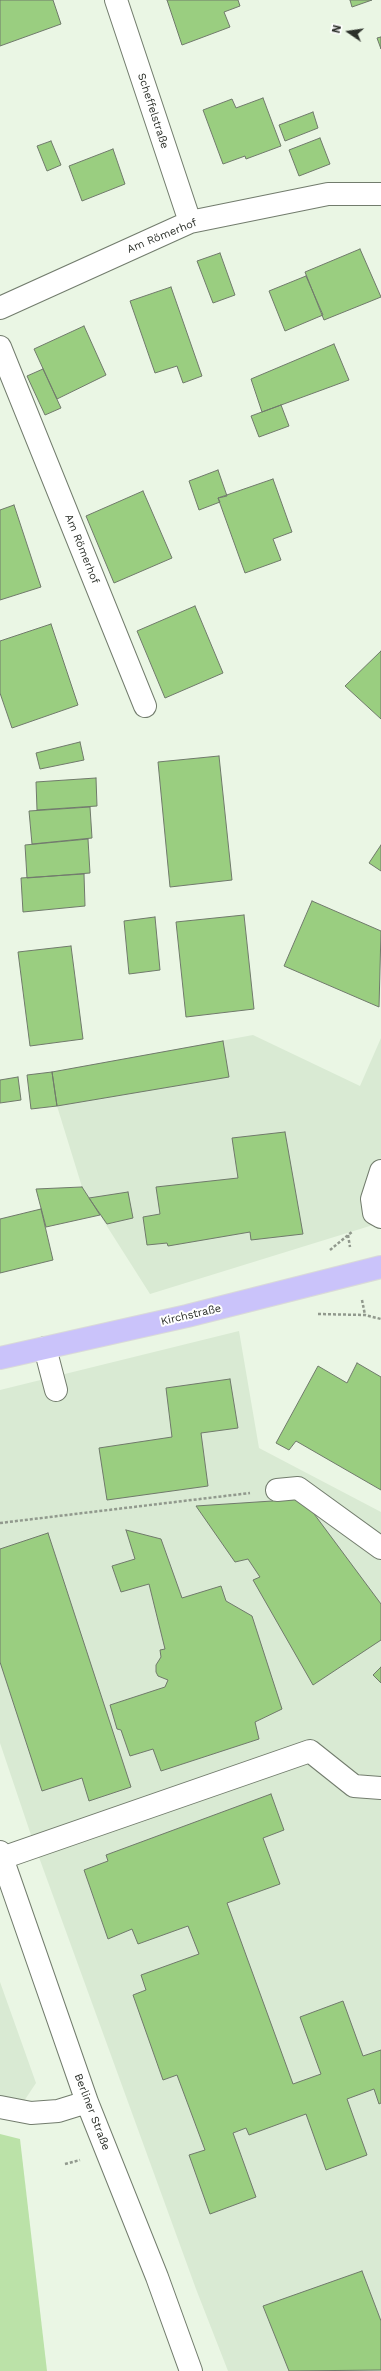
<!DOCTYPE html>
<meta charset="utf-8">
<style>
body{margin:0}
#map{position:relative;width:381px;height:2371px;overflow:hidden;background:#eaf6e4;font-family:"Work Sans",sans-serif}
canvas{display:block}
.north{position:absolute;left:329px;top:12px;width:40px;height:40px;-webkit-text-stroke:3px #fff;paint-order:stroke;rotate:283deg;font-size:11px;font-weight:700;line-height:16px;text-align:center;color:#2c302a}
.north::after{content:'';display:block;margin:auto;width:14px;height:18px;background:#2c302a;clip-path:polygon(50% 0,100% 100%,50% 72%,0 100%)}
</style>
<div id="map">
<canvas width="381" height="2371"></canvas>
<div class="north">N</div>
</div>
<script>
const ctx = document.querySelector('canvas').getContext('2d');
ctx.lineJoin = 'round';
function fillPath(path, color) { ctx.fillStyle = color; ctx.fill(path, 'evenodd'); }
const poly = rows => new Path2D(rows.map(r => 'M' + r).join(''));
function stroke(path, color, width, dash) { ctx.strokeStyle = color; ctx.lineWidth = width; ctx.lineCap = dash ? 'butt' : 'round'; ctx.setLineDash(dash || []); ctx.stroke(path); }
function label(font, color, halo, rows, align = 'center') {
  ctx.font = font + ' "Work Sans",sans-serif'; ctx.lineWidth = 4; ctx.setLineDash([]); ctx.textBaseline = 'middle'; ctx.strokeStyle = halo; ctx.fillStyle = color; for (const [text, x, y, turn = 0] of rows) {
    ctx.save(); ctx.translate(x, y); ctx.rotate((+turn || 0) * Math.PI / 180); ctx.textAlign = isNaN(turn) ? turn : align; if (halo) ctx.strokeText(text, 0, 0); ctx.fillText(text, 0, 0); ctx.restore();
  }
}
const built = poly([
 [253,1035,360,1086,381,1038,381,1216,373,1225,150,1294,82,1187,57,1106,52,1072],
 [239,1331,259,1448,381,1512,381,2371,228,2371,196,2289,32,1838,0,1743,0,1390],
 [0,1982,36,2083,24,2101,0,2096]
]);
const green = poly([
 [0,2134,20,2139,47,2371,0,2371]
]);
const building = poly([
 [0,0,53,0,61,24,0,46,0,0],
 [167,0,238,0,240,6,224,12,230,27,182,45,167,0],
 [350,0,372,0,352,7,350,0],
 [381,37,381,49,377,38,381,37],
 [263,98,281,146,246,159,245,156,223,164,203,110,232,99,236,108,263,98],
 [313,112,318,128,285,141,279,125,313,112],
 [320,138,330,164,299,176,289,150,320,138],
 [51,141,61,165,47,171,37,146,51,141],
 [113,149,125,184,82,201,69,166,113,149],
 [360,249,381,297,324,320,305,272,360,249],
 [220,253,235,295,213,303,197,261,220,253],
 [306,276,323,315,285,331,269,291,306,276],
 [171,287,202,376,183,383,177,366,155,373,130,301,171,287],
 [84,326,106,375,57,399,34,349,84,326],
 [334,344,349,380,262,412,251,379,334,344],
 [43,369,61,408,45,415,27,376,43,369],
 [281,405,289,426,259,437,251,416,281,405],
 [218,470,227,496,218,498,220,502,199,510,189,481,218,470],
 [273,479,292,532,273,539,281,560,245,573,218,498,273,479],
 [143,491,172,558,114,583,86,516,143,491],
 [14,505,41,587,0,600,0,510,14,505],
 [195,606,223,673,165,698,137,631,195,606],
 [51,624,78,705,12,728,0,693,0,641,51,624],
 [381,651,381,719,345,686,381,651],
 [80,742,84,760,40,769,36,753,80,742],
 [219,756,232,880,170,887,158,762,219,756],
 [96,778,97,806,37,810,36,782,96,778],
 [90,807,92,838,32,844,29,811,90,807],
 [88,839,90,873,27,878,25,845,88,839],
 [381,845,381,871,369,863,381,845],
 [84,874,85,906,23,912,21,878,84,874],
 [312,901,381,931,379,1007,284,966,312,901],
 [244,915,254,1009,186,1017,176,922,244,915],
 [155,917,160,970,129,974,124,921,155,917],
 [71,946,83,1039,30,1046,18,952,71,946],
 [223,1041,229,1077,57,1106,52,1072,223,1041],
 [52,1072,57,1106,31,1109,27,1075,52,1072],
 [18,1077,21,1100,0,1103,0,1080,18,1077],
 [285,1132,303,1234,251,1240,250,1232,168,1246,167,1243,147,1245,143,1217,160,1214,156,1187,238,1178,232,1138,285,1132],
 [82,1187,100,1215,46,1227,36,1189,82,1187],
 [128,1192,133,1218,107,1224,89,1198,128,1192],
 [41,1209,53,1260,0,1273,0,1219,41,1209],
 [357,1363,381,1377,381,1490,296,1441,289,1450,276,1443,318,1366,347,1383,357,1363],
 [230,1379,238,1428,201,1433,208,1486,107,1500,99,1448,172,1437,166,1388,230,1379],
 [303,1499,381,1604,381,1640,313,1685,253,1580,260,1577,248,1559,235,1562,196,1506,303,1499],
 [126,1530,161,1539,182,1598,221,1586,226,1601,252,1616,282,1709,255,1722,259,1739,161,1771,153,1749,130,1756,121,1730,117,1729,110,1705,165,1687,168,1680,158,1676,156,1672,156,1665,161,1657,160,1650,165,1649,149,1584,121,1592,112,1566,135,1559,126,1530],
 [48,1533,131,1787,89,1801,82,1778,42,1791,0,1662,0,1549,48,1533],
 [381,1667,381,1683,373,1675,381,1667],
 [271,1794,284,1830,263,1838,280,1884,227,1903,293,2084,321,2074,300,2017,343,2001,363,2056,381,2050,381,2103,379,2104,374,2089,347,2099,367,2155,326,2170,306,2114,249,2135,246,2128,233,2133,256,2197,210,2214,189,2155,205,2150,177,2075,163,2080,133,1995,146,1990,141,1975,199,1954,188,1926,138,1944,132,1929,108,1939,84,1870,108,1861,106,1855,271,1794],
 [362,2271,381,2321,381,2370,289,2371,263,2306,362,2271]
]);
const path = poly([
 [348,1235,350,1247],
 [330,1250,353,1231],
 [362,1300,365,1315],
 [318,1314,365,1315,381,1319],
 [0,1523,250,1493],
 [65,2164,80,2160]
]);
const minor = poly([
 [116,0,190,222],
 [0,308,190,222,328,194,381,194],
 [0,347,145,706],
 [381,1171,372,1199,374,1213,381,1217],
 [45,1348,56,1390],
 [277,1490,298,1488,381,1548],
 [0,1852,87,2102,157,2277,191,2371],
 [2,1858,310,1751,354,1786,381,1788],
 [0,2107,31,2113,58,2111,87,2102]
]);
const major = poly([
 [0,1358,187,1316,381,1267]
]);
const streetNames = [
 ["Scheffelstraße",153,111,72],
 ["Am Römerhof",162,236,-22],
 ["Am Römerhof",82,549,68],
 ["Kirchstraße",191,1315,-13],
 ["Berliner Straße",92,2112,69]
];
fillPath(built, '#d9ead3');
fillPath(green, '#bbe2a8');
fillPath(building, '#9ace80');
stroke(building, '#707a6b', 1);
stroke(minor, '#727c6d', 24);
stroke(major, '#d9dad9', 24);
stroke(path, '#91998d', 2.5, [3, 2]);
stroke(minor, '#fff', 22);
stroke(major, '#cac3fa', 22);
label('11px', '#2c302a', '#fff', streetNames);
</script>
